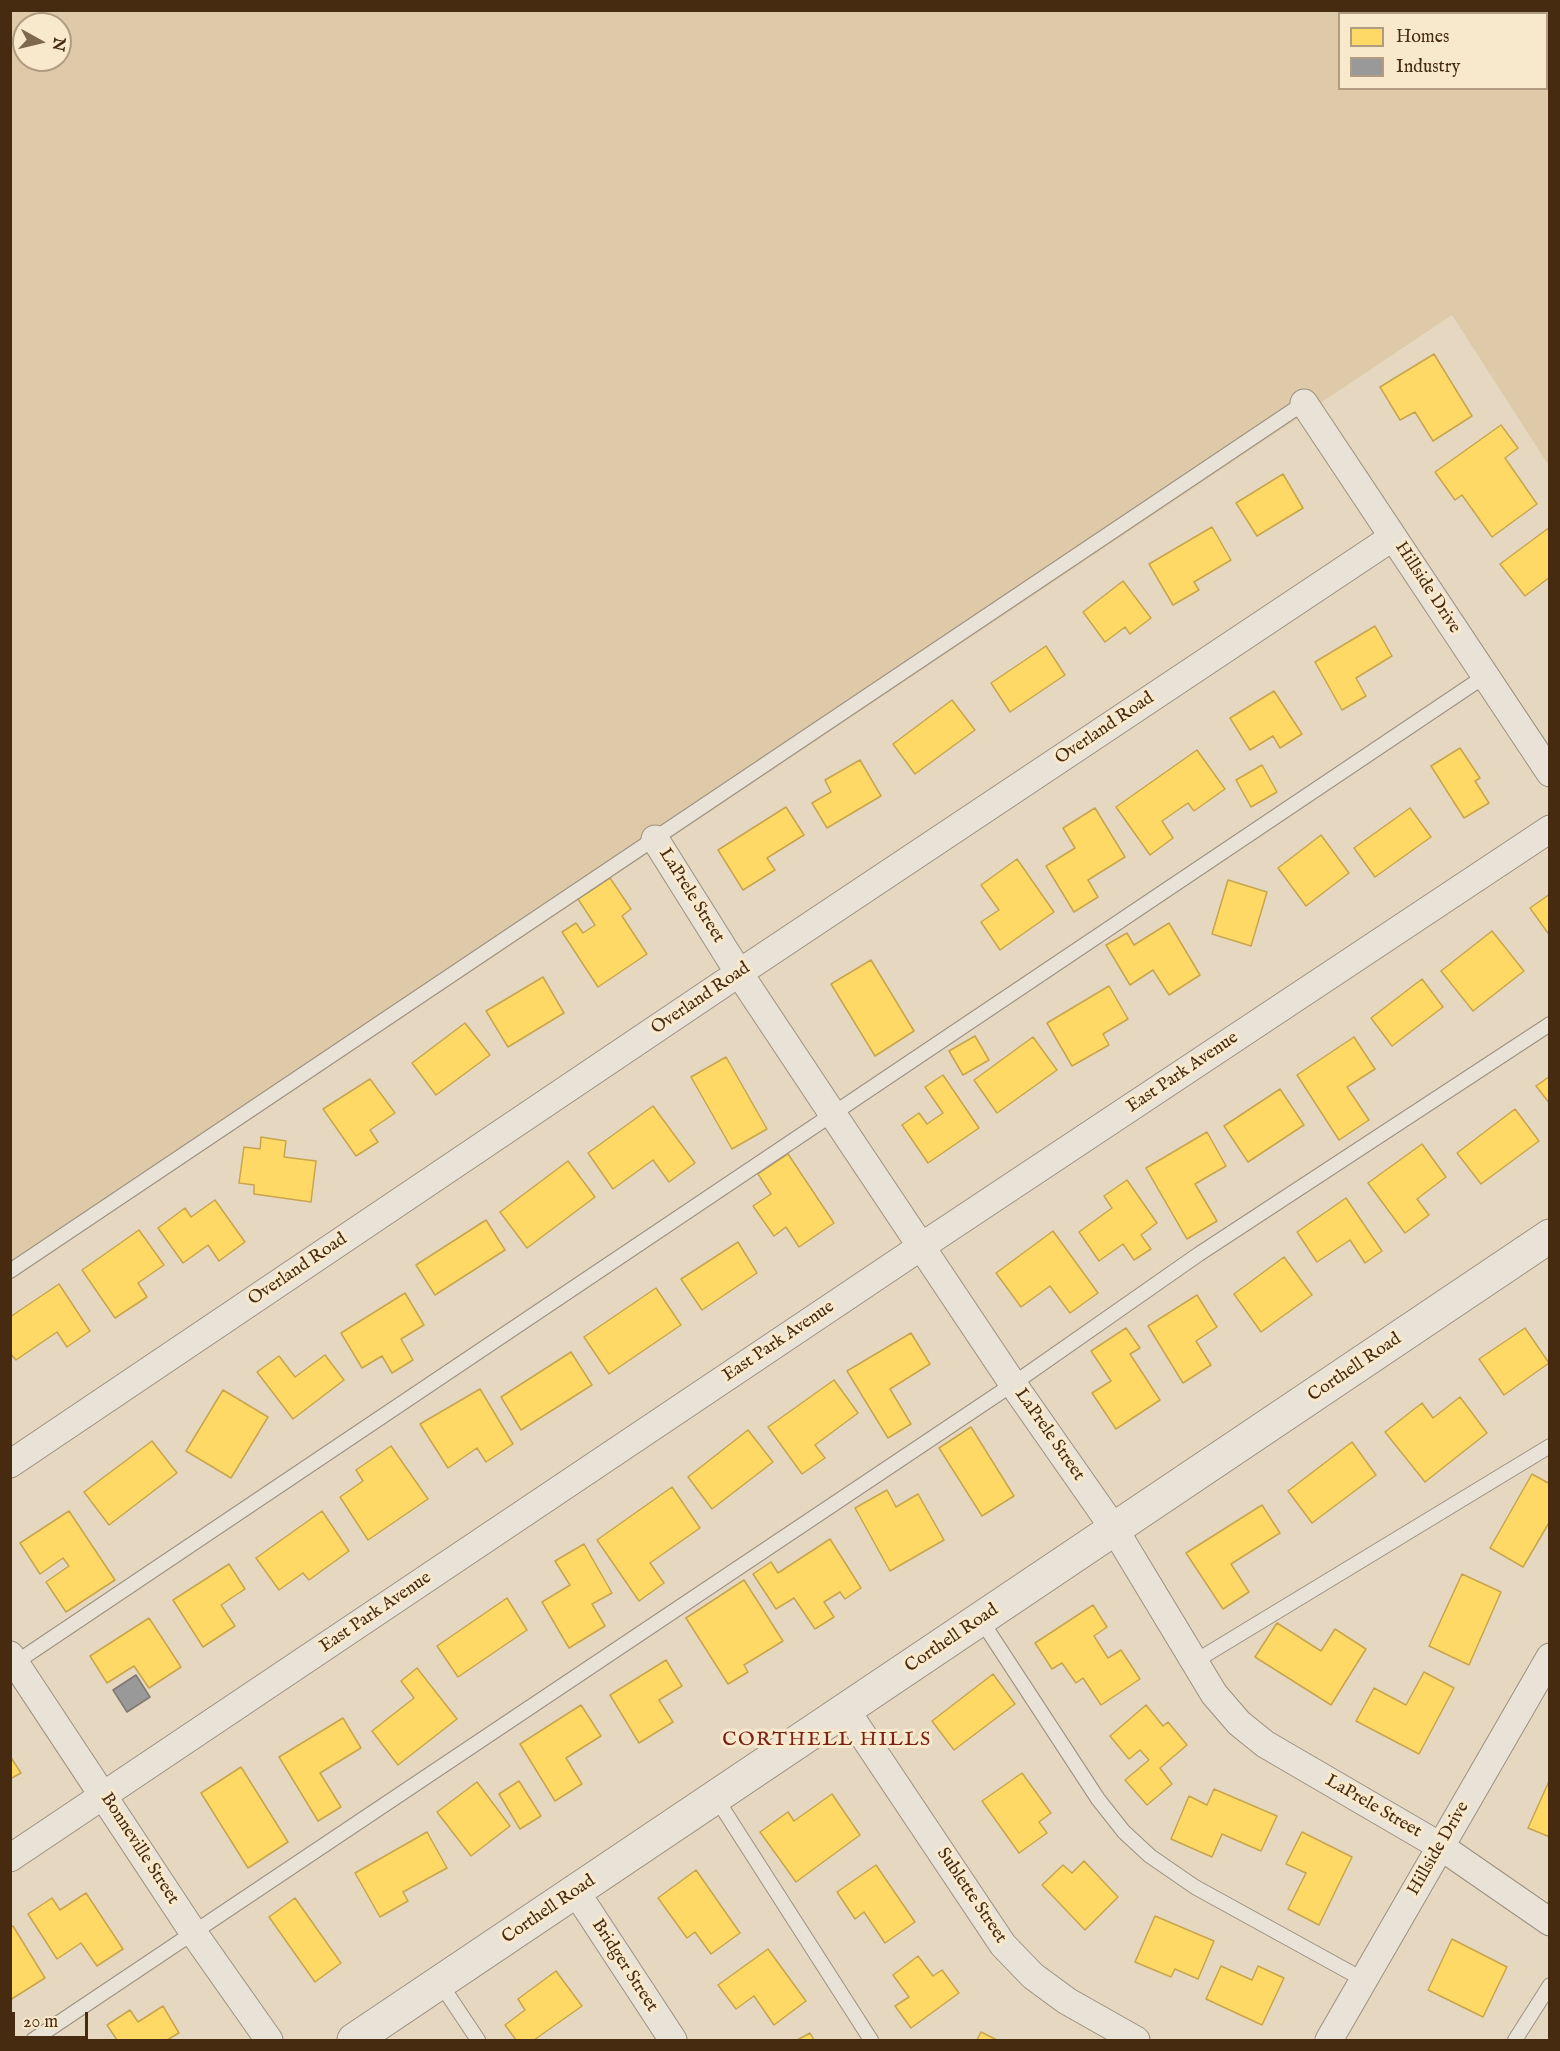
<!DOCTYPE html>
<style>
body{margin:0}
#map{position:relative;width:1560px;height:2051px;overflow:hidden;background:#e6d8c0;font-family:"IM FELL English",serif}
canvas{display:block}
.frame{position:absolute;inset:0;border:12px solid #462b11;pointer-events:none}
.legend{position:absolute;left:1338px;top:12px;width:210px;height:78px;box-sizing:border-box;background:#f8e8cc;border:2px solid #b19c81;margin:0;padding:8px 10px;list-style:none;font-size:18px;color:#462b11}
.legend li{display:flex;align-items:center;gap:12px;height:30px}
.legend b{width:30px;border:2px solid #b19c81}
.north{position:absolute;left:12px;top:12px;width:60px;height:60px;box-sizing:border-box;background:#f8e8cc;border:2px solid #b19c81;border-radius:50%;rotate:98deg;font-size:16px;font-weight:700;line-height:24px;text-align:center;color:#462b11}
.north::after{content:'';display:block;margin:auto;width:21px;height:27px;background:#7e684e;clip-path:polygon(50% 0,100% 100%,50% 72%,0 100%)}
.scale{position:absolute;left:12px;top:2012px;width:76px;height:27px;box-sizing:border-box;border:3px solid #462b11;border-top:0;padding-left:8px;font-size:18px;line-height:21px;white-space:nowrap;color:#462b11;-webkit-text-stroke:4px #f8e8cc;paint-order:stroke}
</style>
<div id="map">
<canvas width="1560" height="2051"></canvas>
<div class="frame"></div>
<ul class="legend">
<li><b style="height:16px;background:#ffd966"></b>Homes</li>
<li><b style="height:16px;background:#999"></b>Industry</li>
</ul>
<div class="north">N</div>
<div class="scale">20 m</div>
</div>
<script>
const ctx = document.querySelector('canvas').getContext('2d');
ctx.lineJoin = 'round';
function fillPath(path, color) { ctx.fillStyle = color; ctx.fill(path, 'evenodd'); }
const poly = rows => new Path2D(rows.map(r => 'M' + r).join(''));
function stroke(path, color, width, dash) { ctx.strokeStyle = color; ctx.lineWidth = width; ctx.lineCap = dash ? 'butt' : 'round'; ctx.setLineDash(dash || []); ctx.stroke(path); }
function label(font, color, halo, rows, align = 'center') {
  ctx.font = font + ' "IM FELL English",serif'; ctx.lineWidth = 6; ctx.setLineDash([]); ctx.textBaseline = 'middle'; ctx.strokeStyle = halo; ctx.fillStyle = color; for (const [text, x, y, turn = 0] of rows) {
    ctx.save(); ctx.translate(x, y); ctx.rotate((+turn || 0) * Math.PI / 180); ctx.textAlign = isNaN(turn) ? turn : align; if (halo) ctx.strokeText(text, 0, 0); ctx.fillText(text, 0, 0); ctx.restore();
  }
}
const green = poly([
 [11,11,1549,11,1549,466,1452,315,11,1280],
 [1340,14,1546,14,1546,88,1340,88],
 [24,24,60,24,60,60,24,60]
]);
const homes = poly([
 [1434,354,1472,416,1433,441,1415,412,1400,420,1380,387,1434,354],
 [1501,425,1518,448,1505,458,1537,504,1492,537,1462,495,1455,500,1435,472,1501,425],
 [1283,474,1303,508,1257,536,1236,503,1283,474],
 [1212,527,1231,560,1194,582,1199,590,1173,605,1149,564,1212,527],
 [1550,527,1550,577,1525,596,1500,564,1550,527],
 [1123,581,1151,618,1130,634,1125,627,1105,642,1083,612,1123,581],
 [1375,626,1392,656,1356,678,1366,696,1342,710,1315,662,1375,626],
 [1046,646,1065,675,1010,712,991,683,1046,646],
 [1274,691,1302,734,1280,748,1273,736,1250,750,1230,718,1274,691],
 [952,700,975,730,915,774,893,744,952,700],
 [1460,748,1480,778,1475,781,1489,803,1464,818,1431,766,1460,748],
 [1197,750,1225,789,1194,811,1188,803,1162,821,1173,838,1150,855,1116,807,1197,750],
 [860,760,881,796,827,828,812,803,831,792,825,780,860,760],
 [1262,765,1277,792,1251,807,1236,780,1262,765],
 [786,807,804,835,767,858,775,870,743,890,718,850,786,807],
 [1095,808,1125,857,1088,880,1098,897,1074,912,1046,866,1075,848,1063,828,1095,808],
 [1410,808,1431,837,1375,877,1354,848,1410,808],
 [1321,835,1349,873,1306,906,1278,868,1321,835],
 [1017,859,1054,912,1000,950,981,922,999,910,981,885,1017,859],
 [610,878,631,909,622,916,647,954,598,987,562,932,576,923,583,933,595,925,578,899,610,878],
 [1228,880,1267,892,1251,946,1212,934,1228,880],
 [1550,894,1550,936,1530,908,1550,894],
 [1169,923,1200,975,1169,995,1153,970,1130,985,1106,945,1127,933,1134,945,1169,923],
 [1492,931,1524,971,1473,1011,1441,971,1492,931],
 [871,960,914,1031,875,1056,831,984,871,960],
 [543,977,564,1013,508,1047,486,1011,543,977],
 [1422,979,1443,1007,1392,1046,1371,1018,1422,979],
 [1109,986,1128,1019,1103,1034,1109,1045,1072,1066,1047,1023,1109,986],
 [465,1023,490,1055,436,1095,412,1063,465,1023],
 [975,1036,989,1060,963,1075,949,1051,975,1036],
 [1033,1037,1057,1070,997,1113,974,1080,1033,1037],
 [1354,1037,1375,1069,1347,1087,1369,1120,1339,1140,1297,1075,1354,1037],
 [726,1057,767,1129,732,1149,691,1077,726,1057],
 [943,1075,979,1128,928,1163,902,1125,919,1113,927,1124,943,1113,925,1087,943,1075],
 [1550,1076,1550,1104,1536,1086,1550,1076],
 [370,1079,395,1113,370,1130,378,1142,356,1156,323,1109,370,1079],
 [1280,1089,1304,1125,1248,1162,1224,1126,1280,1089],
 [653,1106,695,1163,669,1182,653,1160,613,1189,588,1153,653,1106],
 [1515,1109,1539,1141,1481,1184,1457,1153,1515,1109],
 [1207,1132,1226,1166,1195,1184,1217,1221,1187,1239,1146,1168,1207,1132],
 [261,1137,286,1141,284,1157,316,1161,311,1202,254,1194,254,1185,239,1183,244,1147,260,1149,261,1137],
 [1422,1144,1446,1177,1417,1199,1429,1215,1405,1233,1368,1183,1422,1144],
 [788,1154,834,1223,799,1247,786,1227,774,1236,753,1206,771,1194,758,1174,788,1154],
 [568,1161,595,1197,527,1248,500,1212,568,1161],
 [1127,1180,1157,1223,1141,1235,1151,1249,1134,1260,1123,1244,1099,1261,1079,1232,1112,1208,1104,1196,1127,1180],
 [1346,1198,1382,1251,1365,1263,1350,1240,1317,1262,1297,1232,1346,1198],
 [215,1200,245,1242,219,1261,208,1245,183,1263,158,1228,185,1208,191,1217,215,1200],
 [486,1220,505,1250,435,1295,416,1265,486,1220],
 [139,1230,164,1265,138,1283,147,1297,115,1318,82,1270,139,1230],
 [1053,1231,1098,1293,1070,1313,1050,1286,1021,1307,996,1273,1053,1231],
 [738,1242,757,1273,702,1310,681,1279,738,1242],
 [1284,1257,1312,1295,1261,1332,1234,1294,1284,1257],
 [59,1284,90,1331,67,1347,57,1332,16,1360,10,1353,10,1317,59,1284],
 [656,1288,681,1325,609,1374,584,1337,656,1288],
 [405,1293,424,1325,401,1339,413,1360,392,1373,382,1356,362,1368,341,1333,405,1293],
 [1197,1295,1217,1327,1196,1341,1211,1365,1183,1383,1148,1326,1197,1295],
 [1126,1328,1140,1348,1130,1354,1160,1400,1116,1429,1092,1393,1111,1381,1091,1351,1126,1328],
 [1525,1328,1549,1363,1504,1395,1479,1359,1525,1328],
 [911,1333,930,1364,890,1389,911,1424,888,1438,847,1371,911,1333],
 [571,1352,592,1385,521,1430,501,1397,571,1352],
 [325,1355,344,1380,293,1419,257,1372,279,1356,295,1377,325,1355],
 [834,1380,858,1413,815,1445,825,1458,802,1474,768,1427,834,1380],
 [480,1389,513,1444,486,1462,477,1448,448,1468,420,1424,480,1389],
 [223,1390,268,1417,231,1478,186,1451,223,1390],
 [1460,1397,1487,1433,1425,1482,1385,1432,1422,1403,1433,1418,1460,1397],
 [971,1427,1014,1496,982,1516,939,1448,971,1427],
 [748,1430,773,1462,712,1509,688,1477,748,1430],
 [152,1441,177,1473,109,1525,84,1492,152,1441],
 [1352,1442,1376,1475,1312,1523,1288,1491,1352,1442],
 [391,1446,428,1499,368,1540,340,1497,363,1481,356,1470,391,1446],
 [1532,1474,1550,1484,1550,1521,1523,1567,1490,1548,1532,1474],
 [672,1487,700,1528,650,1563,664,1583,639,1601,597,1540,672,1487],
 [887,1490,896,1507,918,1494,944,1540,890,1571,855,1508,887,1490],
 [1262,1505,1280,1533,1231,1564,1249,1592,1223,1609,1186,1553,1262,1505],
 [69,1511,115,1580,66,1612,46,1582,69,1566,63,1558,40,1574,20,1543,69,1511],
 [322,1511,349,1551,309,1580,303,1573,279,1590,256,1558,322,1511],
 [830,1539,861,1588,845,1599,840,1592,824,1602,834,1617,815,1629,794,1598,776,1609,753,1574,771,1562,778,1573,830,1539],
 [584,1544,612,1593,592,1604,605,1626,569,1648,542,1602,570,1585,555,1561,584,1544],
 [229,1564,245,1589,221,1605,235,1626,203,1647,173,1600,229,1564],
 [1462,1574,1501,1592,1469,1665,1429,1646,1462,1574],
 [744,1580,783,1641,744,1665,748,1672,728,1684,686,1618,744,1580],
 [507,1598,527,1630,458,1677,437,1646,507,1598],
 [1093,1605,1107,1627,1094,1636,1108,1658,1121,1650,1140,1679,1101,1705,1083,1678,1076,1683,1062,1663,1052,1669,1035,1643,1093,1605],
 [149,1618,181,1667,149,1688,134,1666,107,1683,90,1656,149,1618],
 [1277,1623,1321,1651,1335,1629,1366,1649,1331,1705,1255,1657,1277,1623],
 [666,1660,682,1686,659,1700,673,1722,639,1743,610,1695,666,1660],
 [417,1668,457,1719,398,1765,372,1731,414,1698,401,1681,417,1668],
 [1424,1672,1454,1688,1419,1754,1356,1721,1374,1688,1406,1705,1424,1672],
 [993,1674,1015,1704,954,1750,932,1721,993,1674],
 [581,1705,601,1736,566,1758,582,1784,555,1801,520,1744,581,1705],
 [1146,1705,1163,1726,1168,1722,1187,1745,1160,1768,1172,1784,1147,1805,1125,1780,1149,1760,1140,1750,1129,1759,1110,1736,1146,1705],
 [343,1718,361,1748,320,1773,341,1807,318,1821,279,1757,343,1718],
 [10,1756,21,1773,10,1779,10,1756],
 [241,1767,288,1842,248,1868,201,1793,241,1767],
 [1022,1773,1051,1813,1039,1822,1047,1833,1019,1853,982,1801,1022,1773],
 [1550,1779,1550,1837,1528,1828,1550,1779],
 [519,1781,541,1816,520,1829,499,1794,519,1781],
 [477,1782,510,1826,471,1856,437,1812,477,1782],
 [1214,1789,1277,1816,1261,1851,1222,1834,1212,1857,1171,1839,1189,1796,1207,1805,1214,1789],
 [832,1794,860,1835,796,1882,760,1832,788,1812,794,1821,832,1794],
 [427,1832,447,1868,403,1892,408,1901,380,1917,355,1873,427,1832],
 [1302,1832,1352,1857,1319,1925,1288,1909,1306,1873,1286,1864,1302,1832],
 [1084,1861,1118,1897,1085,1930,1042,1885,1063,1865,1072,1873,1084,1861],
 [876,1865,915,1922,885,1943,864,1912,855,1919,837,1892,876,1865],
 [696,1870,740,1933,711,1954,695,1932,687,1938,658,1898,696,1870],
 [86,1893,123,1949,97,1966,81,1943,57,1959,28,1914,52,1898,60,1910,86,1893],
 [295,1898,341,1963,315,1982,269,1917,295,1898],
 [1155,1916,1214,1941,1198,1979,1175,1969,1171,1977,1135,1962,1155,1916],
 [13,1926,45,1978,10,2000,10,1927,13,1926],
 [1452,1939,1507,1967,1483,2017,1428,1990,1452,1939],
 [768,1949,806,2001,774,2025,754,1996,736,2009,718,1985,768,1949],
 [918,1956,933,1976,942,1970,959,1993,911,2028,895,2006,909,1997,893,1975,918,1956],
 [1221,1966,1252,1980,1258,1966,1284,1978,1262,2025,1206,1999,1221,1966],
 [556,1971,582,2006,534,2040,516,2040,505,2025,525,2010,518,1999,556,1971],
 [163,2006,179,2033,167,2040,117,2040,107,2025,130,2010,138,2022,163,2006],
 [981,2032,997,2040,977,2040,981,2032],
 [810,2033,814,2040,797,2040,810,2033]
]);
const industry = poly([
 [136,1675,150,1697,127,1712,113,1690,136,1675]
]);
const service = poly([
 [10,1271,1304,403],
 [981,1620,1098,1799,1124,1832,1150,1856,1195,1887,1364,1980],
 [1194,1662,1550,1446],
 [12,1665,1485,676],
 [716,1798,871,2040],
 [440,1983,478,2040],
 [33,2040,1013,1384,1199,1254,1550,1024],
 [1515,2040,1550,1985]
]);
const minor = poly([
 [1304,403,1550,773],
 [655,839,739,973,832,1113,1013,1384,1115,1530,1214,1694,1239,1723,1265,1744,1440,1846,1550,1922],
 [10,1464,739,973,1393,537],
 [10,1655,193,1932,269,2040],
 [846,1710,1003,1945,1033,1976,1067,2001,1136,2040],
 [10,1858,922,1246,1550,829],
 [576,1892,673,2040],
 [1329,2040,1550,1657]
]);
const tertiary = poly([
 [354,2040,1550,1236]
]);
const streetNames = [
 ["Hillside Drive",1427,588,57],
 ["Overland Road",1105,729,-34],
 ["LaPrele Street",691,896,58],
 ["Overland Road",701,999,-34],
 ["East Park Avenue",1183,1073,-34],
 ["Overland Road",298,1270,-34],
 ["East Park Avenue",779,1342,-34],
 ["Corthell Road",1355,1368,-34],
 ["LaPrele Street",1049,1435,55],
 ["East Park Avenue",376,1613,-34],
 ["Corthell Road",952,1639,-34],
 ["LaPrele Street",1373,1807,30],
 ["Bonneville Street",139,1849,57],
 ["Hillside Drive",1439,1849,-60],
 ["Sublette Street",971,1896,56],
 ["Corthell Road",549,1910,-34],
 ["Bridger Street",624,1966,57]
];
const neighbourhoodNames = [
 ["CORTHELL HILLS",827,1741]
];
fillPath(green, '#decaa9');
fillPath(homes, '#ffd966');
stroke(homes, '#c8a54c', 1.5);
fillPath(industry, '#999');
stroke(industry, '#807870', 1.5);
stroke(service, '#9c9080', 16);
stroke(minor, '#9c9080', 29);
stroke(tertiary, '#9c9080', 35);
stroke(service, '#e9e2d6', 14);
stroke(minor, '#e9e2d6', 27);
stroke(tertiary, '#e9e2d6', 33);
label('18px', '#462b11', '#f8e8cc', streetNames);
ctx.letterSpacing = '1.5px';
label('20px', '#7a1f14', '#f8e8cc', neighbourhoodNames);
ctx.letterSpacing = '0px';
</script>
